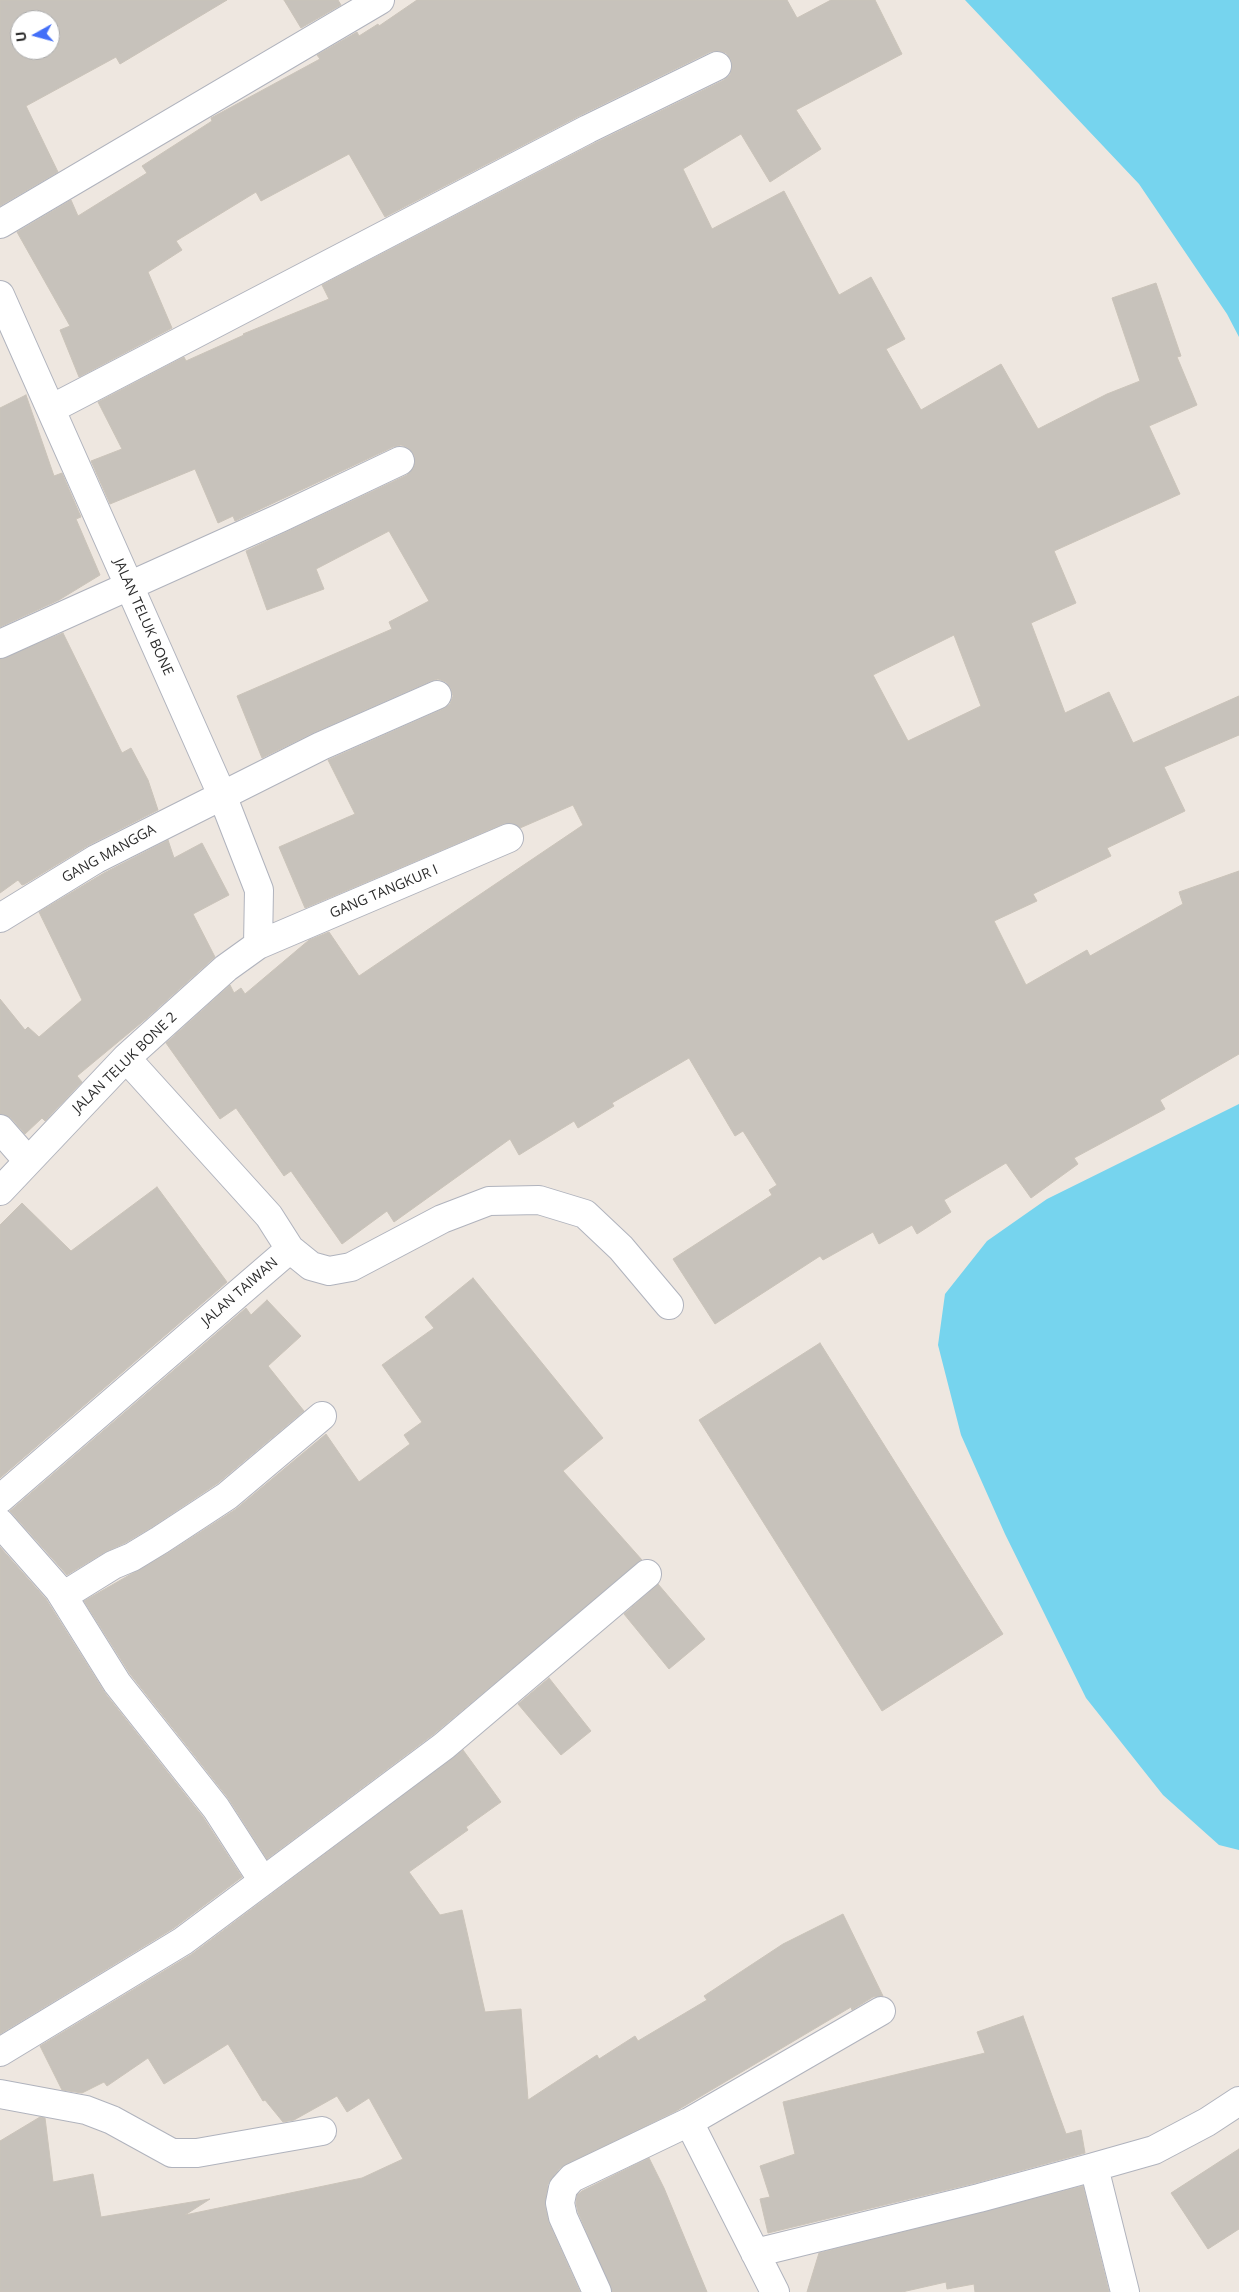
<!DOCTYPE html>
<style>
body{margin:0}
#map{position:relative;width:1239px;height:2292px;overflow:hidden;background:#eee7e0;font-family:"Open Sans",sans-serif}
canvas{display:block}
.north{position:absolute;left:10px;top:10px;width:50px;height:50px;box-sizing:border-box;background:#fff;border:1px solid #ababab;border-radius:50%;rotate:263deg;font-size:14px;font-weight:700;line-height:20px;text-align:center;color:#2d2d2d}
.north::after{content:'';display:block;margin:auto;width:18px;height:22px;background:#436ff8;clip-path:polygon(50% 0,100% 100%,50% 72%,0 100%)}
</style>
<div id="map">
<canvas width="1239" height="2292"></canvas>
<div class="north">U</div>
</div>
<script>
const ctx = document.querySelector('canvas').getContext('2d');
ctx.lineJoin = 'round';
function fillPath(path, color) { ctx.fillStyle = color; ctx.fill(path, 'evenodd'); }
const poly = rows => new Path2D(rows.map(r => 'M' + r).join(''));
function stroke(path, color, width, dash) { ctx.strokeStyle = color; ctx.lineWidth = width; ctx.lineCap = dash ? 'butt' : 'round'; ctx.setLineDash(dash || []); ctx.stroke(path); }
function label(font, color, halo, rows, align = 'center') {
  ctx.font = font + ' "Open Sans",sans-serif'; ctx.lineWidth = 4.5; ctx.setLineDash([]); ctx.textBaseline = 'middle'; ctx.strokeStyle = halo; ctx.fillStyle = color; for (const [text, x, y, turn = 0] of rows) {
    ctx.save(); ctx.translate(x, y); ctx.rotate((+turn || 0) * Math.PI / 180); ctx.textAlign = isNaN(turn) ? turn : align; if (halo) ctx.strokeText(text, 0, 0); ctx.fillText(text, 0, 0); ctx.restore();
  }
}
const water = poly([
 [965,0,1239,0,1239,337,1227,314,1139,184],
 [1239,1104,1239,1850,1219,1845,1163,1795,1086,1698,1005,1534,961,1435,938,1345,945,1294,987,1241,1047,1199]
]);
const building = poly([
 [0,0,227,0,120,64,116,57,26,106,58,172,0,206,0,0],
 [20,20,50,20,50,50,20,50,20,20],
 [284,0,338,0,341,5,301,28,284,0],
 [417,0,787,0,797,18,831,0,875,0,902,54,796,110,821,149,770,182,741,134,683,169,712,229,784,191,839,295,871,277,905,339,886,349,921,410,1001,364,1038,429,1107,394,1140,381,1112,298,1156,283,1181,356,1177,357,1197,405,1149,426,1180,494,1054,551,1076,603,1031,623,1065,713,1109,692,1133,743,1239,696,1239,735,1164,767,1185,811,1107,848,1111,856,1033,894,1037,901,994,921,1026,985,1087,950,1090,956,1183,904,1179,892,1239,871,1239,1054,1160,1100,1165,1109,1074,1158,1078,1164,1031,1198,1006,1163,944,1200,951,1212,917,1234,912,1225,879,1244,873,1232,823,1260,820,1256,715,1324,673,1259,772,1195,769,1190,777,1185,743,1131,735,1136,689,1058,612,1103,614,1106,578,1128,574,1121,519,1155,510,1139,394,1222,387,1211,342,1244,291,1171,284,1176,236,1108,220,1119,166,1043,230,985,234,993,241,988,245,994,309,940,329,932,359,976,583,825,573,805,520,828,511,823,503,824,305,908,279,847,355,814,328,760,443,709,450,704,453,696,451,689,446,682,438,679,431,681,315,732,262,758,237,696,392,629,389,622,429,601,389,531,316,569,324,589,267,610,246,551,407,475,413,469,415,463,414,455,408,448,401,445,393,447,235,521,233,516,218,523,195,469,110,504,91,461,122,449,98,402,184,357,186,361,244,335,243,334,329,299,322,285,595,143,724,80,730,75,732,68,731,60,726,53,719,51,710,52,581,115,385,217,349,154,261,201,256,192,176,241,182,250,148,272,172,328,79,377,60,330,70,326,17,232,71,200,78,216,147,173,142,166,212,121,211,118,320,59,317,55,357,32,359,36,378,24,379,26,417,0],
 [954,635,981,706,908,741,873,675,954,635],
 [26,395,54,476,62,473,81,517,76,519,100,575,59,600,0,627,0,408,26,395],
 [63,633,122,753,131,748,148,780,158,810,89,845,25,884,22,885,18,880,0,893,0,659,63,633],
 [168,840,174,858,202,843,229,895,193,914,215,957,147,1018,77,1076,82,1082,45,1121,42,1118,25,1134,11,1118,0,1114,0,999,25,1030,28,1027,39,1037,82,1000,39,912,104,873,168,840],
 [157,1187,227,1282,0,1478,0,1225,22,1203,71,1251,157,1187],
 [473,1278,603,1438,563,1471,642,1560,434,1734,267,1859,228,1798,130,1674,84,1601,168,1553,236,1509,326,1434,359,1482,410,1444,404,1435,422,1422,382,1365,434,1328,425,1317,473,1278],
 [267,1300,301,1336,268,1366,304,1411,218,1483,152,1527,125,1543,105,1552,67,1575,10,1511,246,1308,251,1315,267,1300],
 [820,1343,1003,1634,882,1711,699,1420,820,1343],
 [0,1547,46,1599,105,1693,203,1817,242,1877,174,1928,0,2034,0,1547],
 [658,1584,705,1639,669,1669,624,1614,658,1584],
 [549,1678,591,1731,561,1755,518,1704,549,1678],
 [463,1750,501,1802,466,1827,468,1830,409,1872,440,1915,462,1910,485,2012,521,2009,528,2100,597,2055,599,2059,635,2036,638,2041,707,2000,704,1996,783,1944,843,1914,883,1996,873,1997,852,2010,851,2007,676,2111,560,2168,548,2184,545,2206,549,2223,580,2292,0,2292,0,2141,40,2117,45,2118,53,2182,93,2174,101,2217,210,2199,185,2215,362,2178,403,2159,369,2098,347,2112,337,2096,294,2120,283,2122,265,2100,263,2101,228,2044,164,2084,148,2058,107,2086,104,2082,82,2093,62,2090,40,2046,192,1954,463,1750],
 [1023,2016,1066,2134,1081,2130,1085,2153,975,2183,768,2233,760,2199,770,2197,760,2166,795,2154,783,2102,985,2053,977,2032,1023,2016],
 [1239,2149,1239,2229,1208,2249,1171,2193,1239,2149],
 [649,2158,664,2188,707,2292,612,2292,578,2212,576,2203,577,2195,582,2191,649,2158],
 [1083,2186,1109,2292,975,2292,974,2284,947,2289,946,2282,902,2292,807,2292,819,2253,1083,2186]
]);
const minor = poly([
 [0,224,380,0],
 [0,295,222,795,259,890,258,945],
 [51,409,588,129,717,66],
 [0,644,280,518,400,461],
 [0,918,96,859,321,746,437,695],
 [126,1058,269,1216,290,1249,311,1266,329,1271,351,1267,442,1219,489,1201,539,1200,585,1214,621,1248,669,1305],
 [0,1129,28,1161],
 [0,1191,126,1058,226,968,258,945,509,838],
 [0,1499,290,1249],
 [0,1523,59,1590,117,1683,216,1808,263,1881],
 [63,1596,113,1565,132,1557,160,1540,227,1496,322,1416],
 [0,2052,183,1941,444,1746,647,1574],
 [0,2094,86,2110,112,2120,172,2153,197,2153,322,2131],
 [689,2122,775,2292],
 [755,2253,979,2198,1094,2167],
 [597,2292,563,2217,560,2203,563,2188,572,2178,689,2122,881,2011],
 [1125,2292,1094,2167,1154,2150,1207,2122,1239,2101]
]);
const streetNames = [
 ["JALAN TELUK BONE",143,617,66],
 ["GANG MANGGA",109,854,-29],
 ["GANG TANGKUR I",384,892,-23],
 ["JALAN TELUK BONE 2",125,1063,-44],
 ["JALAN TAIWAN",240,1292,-41]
];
fillPath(water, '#76d4ee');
fillPath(building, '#c7c2bb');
stroke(building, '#cac3b9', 1);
stroke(minor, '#b0b3bd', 30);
stroke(minor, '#fff', 28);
label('14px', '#2d2d2d', '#fff', streetNames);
</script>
